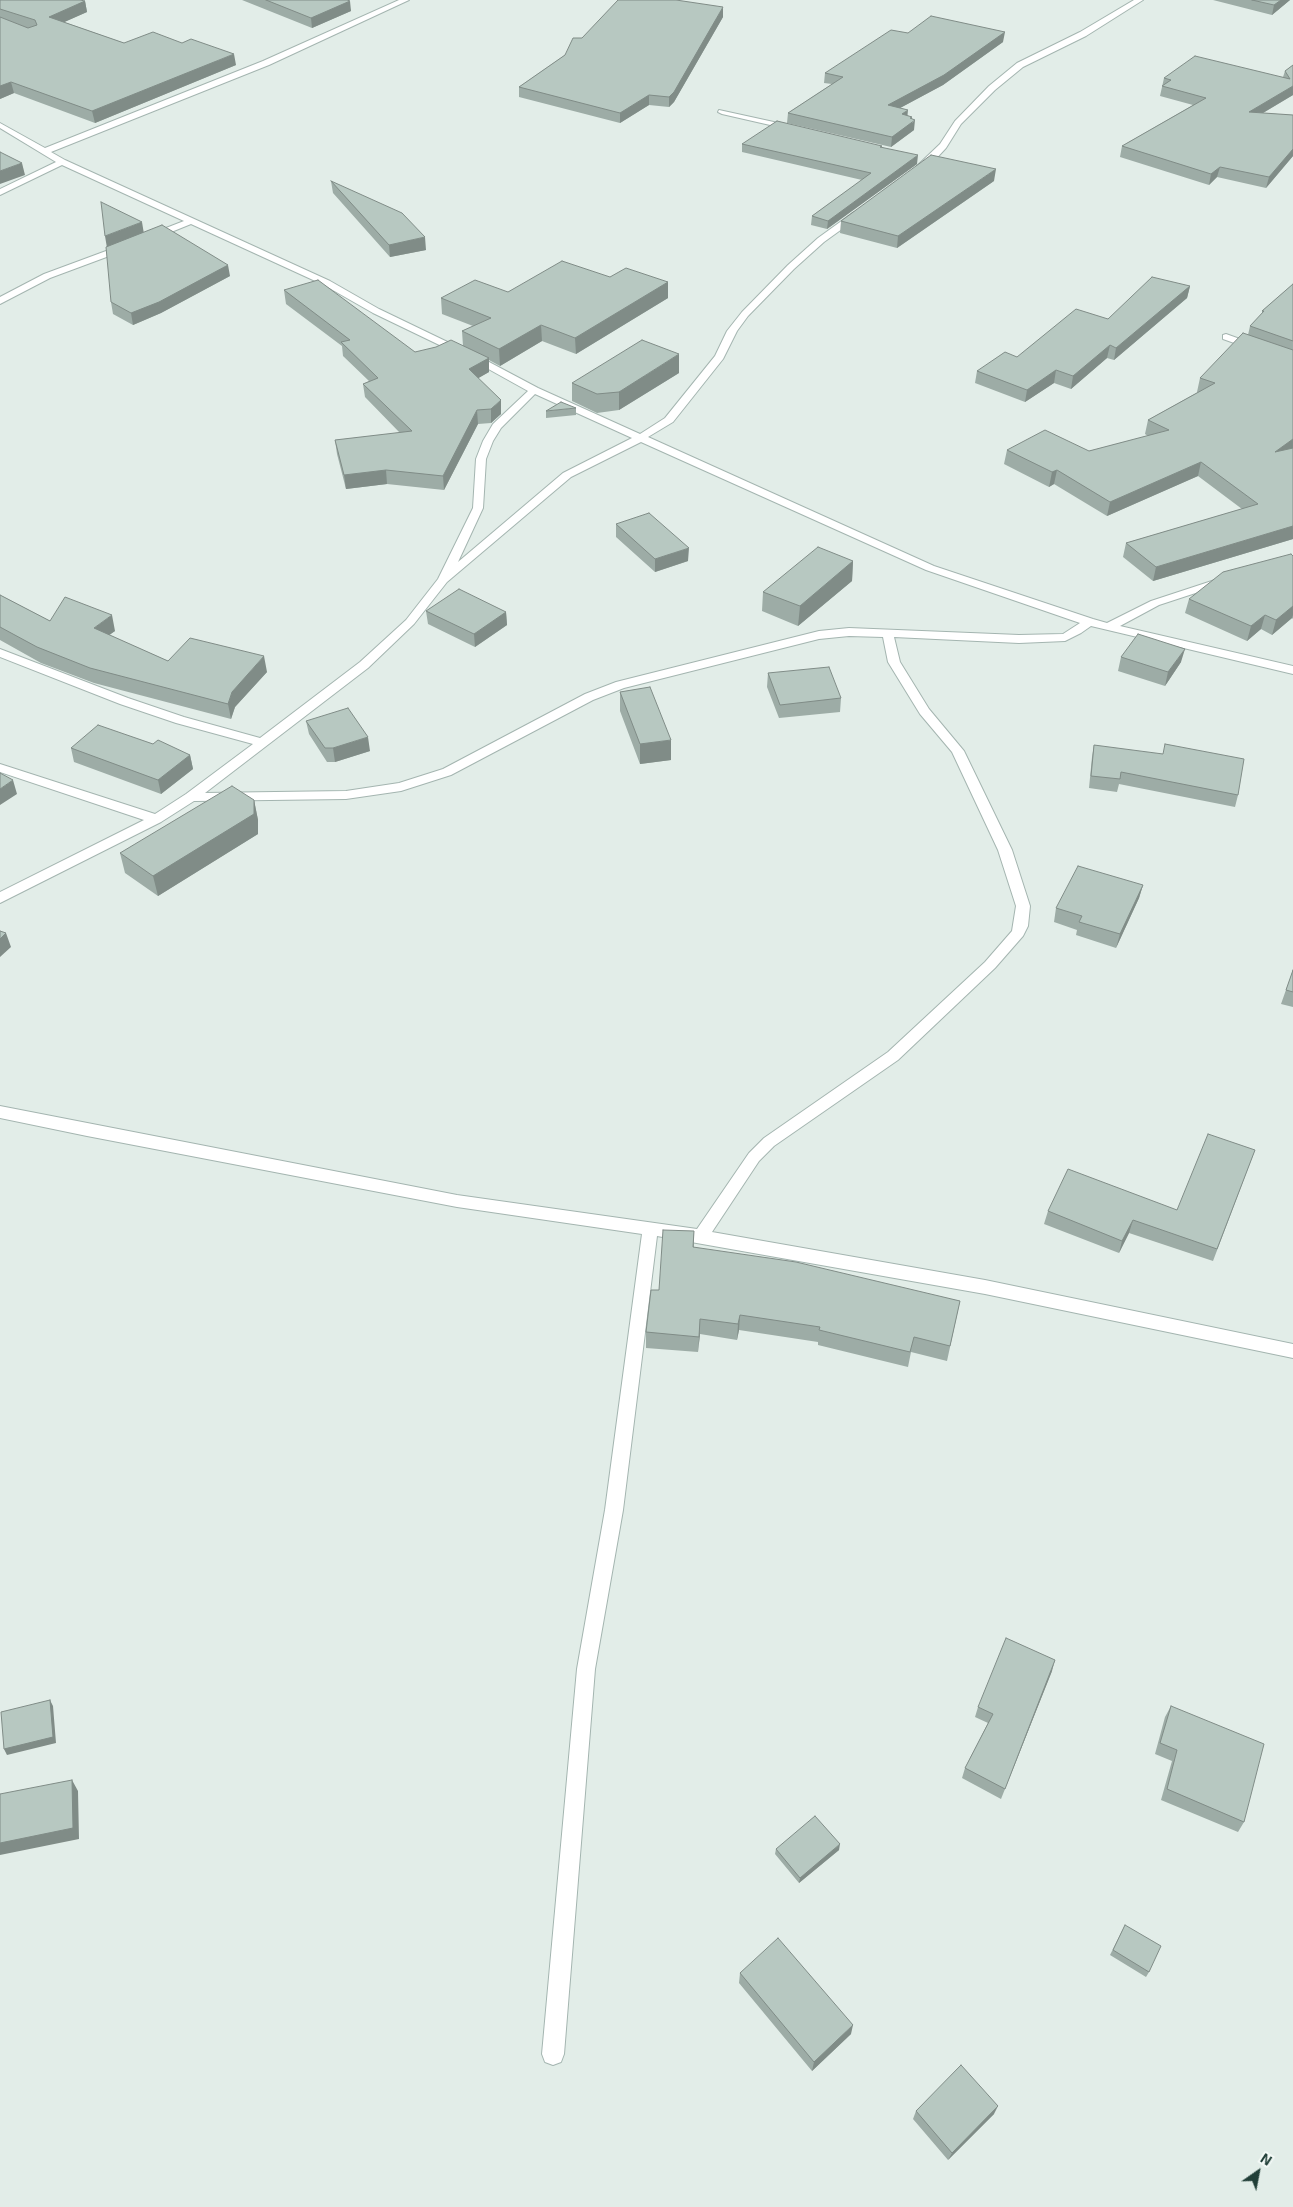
<!DOCTYPE html>
<style>
body{margin:0}
#map{position:relative;width:1293px;height:2207px;overflow:hidden;background:#e2ede8;font-family:"Exo 2",sans-serif}
canvas{display:block}
.north{position:absolute;left:1233px;top:2147px;width:50px;height:50px;-webkit-text-stroke:4px #f3f9f6;paint-order:stroke;rotate:33deg;font-size:14px;font-weight:700;line-height:20px;text-align:center;color:#213f38}
.north::after{content:'';display:block;margin:auto;width:18px;height:22px;background:#213f38;clip-path:polygon(50% 0,100% 100%,50% 72%,0 100%)}
</style>
<div id="map">
<canvas width="1293" height="2207"></canvas>
<div class="north">N</div>
</div>
<script>
const ctx = document.querySelector('canvas').getContext('2d');
ctx.lineJoin = 'round';
const poly = rows => new Path2D(rows.map(r => 'M' + r).join(''));
function stroke(path, color, width, dash) { ctx.strokeStyle = color; ctx.lineWidth = width; ctx.lineCap = dash ? 'butt' : 'round'; ctx.setLineDash(dash || []); ctx.stroke(path); }
function fillPath(path, color) { ctx.fillStyle = color; ctx.fill(path, 'evenodd'); }
const minor = poly([
 [399,0,409,0,269,65,51,152,65,160,330,281,379,309,489,362,538,388,640,434,665,418,715,356,727,331,742,312,788,265,818,238,854,212,860,212,860,216,824,242,794,269,748,316,737,331,723,359,673,422,648,437,934,566,1093,619,1107,623,1151,601,1221,578,1229,578,1231,580,1229,582,1159,605,1120,626,1293,666,1293,674,1091,626,1081,633,1065,641,1019,643,894,637,900,662,929,709,964,751,1012,850,1030,906,1028,926,1023,936,995,968,898,1060,774,1146,759,1161,712,1232,985,1280,1293,1344,1293,1358,985,1294,657,1236,623,1510,595,1669,564,2054,561,2062,553,2065,545,2062,542,2054,577,1669,605,1510,642,1234,457,1207,87,1136,0,1118,0,1106,457,1195,697,1229,749,1153,764,1138,888,1052,985,962,1012,931,1016,906,998,850,952,752,920,714,888,662,883,637,849,636,819,639,624,688,593,700,451,775,401,791,346,799,194,801,161,822,0,903,0,892,144,820,0,772,0,764,155,814,186,794,253,744,176,723,120,704,0,657,0,649,128,698,184,717,260,738,360,662,406,620,438,579,473,508,476,459,483,441,493,424,528,391,483,366,373,313,324,285,191,224,154,239,148,239,148,235,184,221,62,165,0,195,0,189,56,162,0,128,0,123,45,148,263,61,399,0],
 [535,394,632,438,563,473,458,562,483,508,486,459,493,441,501,428,535,394],
 [641,442,926,570,1080,623,1063,634,1019,635,849,628,819,631,616,682,585,694,443,769,399,783,346,791,205,793,368,668,414,624,447,582,571,477,641,442],
 [1134,0,1143,0,1086,36,1023,67,995,90,961,124,946,148,932,163,923,170,917,170,917,166,940,144,955,121,989,86,1017,63,1080,32,1134,0],
 [719,110,792,126,796,128,792,130,722,114,718,112,719,110],
 [125,244,129,247,128,249,50,278,0,304,0,297,44,274,125,244],
 [1226,334,1293,358,1293,364,1223,339,1223,335,1226,334]
]);
const wall = poly([
 [0,0,85,1,87,12,64,22,124,43,236,65,95,123,14,93,0,99],
 [242,0,347,0,351,11,312,28],
 [1213,0,1290,0,1272,15],
 [723,17,674,102,669,107,649,105,620,123,519,97,519,87,565,55,582,38],
 [908,33,1003,42,943,85,900,108,912,119,914,130,891,147,787,123,788,113,832,84,824,83,825,73],
 [1293,65,1293,95,1263,113,1293,115,1293,156,1266,188,1217,177,1209,185,1120,157,1122,146,1193,105,1160,96,1164,78,1283,77,1285,71],
 [742,144,882,146,882,147,917,164,827,229,811,225,812,216,862,180,742,152],
 [331,181,426,250,390,257,333,193],
 [994,181,897,248,840,233,841,221],
 [144,232,230,276,161,313,133,325,113,314,111,302],
 [610,277,668,282,668,298,576,354,542,341,500,366,489,360,489,372,478,378,501,414,491,423,478,424,444,490,387,484,346,489,337,454,335,440,400,433,365,397,363,384,369,381,343,356,342,346,286,304,284,290,415,352,463,346,462,331,473,326,442,314,441,298,508,292],
 [1293,284,1293,539,1153,581,1123,557,1126,543,1242,509,1198,476,1107,516,1054,484,1049,487,1004,464,1007,450,1089,451,1148,436,1145,434,1148,420,1198,392,1197,392,1200,378,1248,335,1250,326,1262,314,1262,311],
 [1190,286,1187,298,1114,360,1107,358,1071,389,1054,383,1025,402,975,383,977,371,1017,357,1108,319],
 [679,373,619,410,597,413,572,401,572,383],
 [576,408,576,415,546,418,546,411],
 [616,524,688,561,655,572,616,537],
 [1293,556,1293,619,1292,618,1272,635,1261,629,1247,641,1185,613,1189,599],
 [853,561,852,581,798,626,762,611,763,592],
 [0,595,50,621,115,631,109,635,168,661,267,672,235,707,231,719,94,683,41,663,0,640],
 [426,611,506,612,507,625,475,647,428,624],
 [1121,657,1181,662,1165,686,1118,671],
 [768,673,841,698,840,712,779,718,767,687],
 [620,692,671,760,640,764,620,711],
 [306,721,370,751,335,762,327,762,309,734],
 [153,744,190,755,193,769,161,794,74,762,71,748],
 [1094,745,1238,795,1235,807,1119,784,1117,792,1089,788,1092,757],
 [254,800,258,820,258,834,158,896,125,873,120,853],
 [1143,885,1139,898,1116,948,1076,935,1077,930,1054,922,1056,908],
 [1293,970,1293,1007,1281,1004],
 [1255,1150,1213,1261,1129,1233,1119,1253,1044,1224,1048,1211,1177,1210],
 [694,1231,694,1247,960,1301,947,1361,911,1352,908,1367,818,1345,818,1342,739,1330,737,1340,700,1334,698,1352,646,1348,646,1332,659,1290],
 [1052,1671,1001,1799,962,1778,965,1768,988,1723,975,1717,978,1707],
 [1171,1706,1244,1822,1238,1832,1161,1800,1172,1761,1155,1754,1165,1717],
 [776,1849,839,1850,799,1883,775,1854],
 [1125,1925,1149,1972,1146,1977,1110,1955],
 [740,1973,851,2034,812,2071,739,1983],
 [916,2111,994,2114,948,2160,913,2119]
]);
const shadedWall = poly([
 [1281,0,1290,0,1272,15,1274,5],
 [85,1,87,12,51,28,49,17],
 [350,1,351,11,312,28,311,18],
 [723,7,723,17,674,102,669,107,669,97],
 [1005,32,1003,42,943,85,887,115,888,105],
 [234,54,236,65,95,123,92,111],
 [11,82,14,93,0,99,0,86],
 [1293,86,1293,95,1246,123,1249,112],
 [649,95,649,105,620,123,620,113],
 [908,110,907,120,902,114],
 [912,117,912,123,915,120,914,130,891,147,892,137],
 [1293,149,1293,156,1266,188,1269,177],
 [918,155,917,164,827,229,828,221],
 [22,163,25,175,0,184,0,171],
 [1220,167,1217,177,1209,185,1211,174],
 [996,169,994,181,897,248,898,236],
 [142,222,144,234,107,248,105,236],
 [425,237,426,250,390,257,389,245],
 [228,265,230,276,161,313,133,325,131,313],
 [668,282,668,298,576,354,575,338],
 [1190,286,1187,298,1114,360,1116,348],
 [541,325,542,341,500,366,499,349],
 [1110,345,1107,358,1071,389,1073,376],
 [679,354,679,373,619,410,619,392],
 [489,358,489,372,470,383,469,369],
 [1056,370,1054,383,1025,402,1027,390],
 [501,400,501,414,491,423,491,409],
 [477,410,478,424,444,490,443,476],
 [1293,439,1293,450,1275,452],
 [1201,462,1198,476,1107,516,1110,502],
 [386,470,387,484,346,489,344,475],
 [1057,470,1054,484,1049,487,1052,472],
 [1293,526,1293,539,1153,581,1156,567],
 [689,548,688,561,655,572,655,559],
 [853,561,852,581,798,626,800,606],
 [1293,606,1293,615,1292,618,1272,635,1276,620],
 [506,612,507,625,475,647,474,634],
 [112,615,115,631,98,643,94,628],
 [1265,615,1261,629,1247,641,1251,626],
 [1185,649,1181,662,1165,686,1168,672],
 [264,656,267,672,235,707,231,719,228,704,232,692],
 [368,737,370,751,335,762,333,748],
 [671,740,671,760,640,764,640,744],
 [190,755,193,769,161,794,158,780],
 [13,780,17,794,0,805,0,789],
 [254,800,258,820,258,834,158,896,153,876],
 [1143,885,1139,898,1116,948,1120,934],
 [6,933,11,947,0,957,0,939],
 [1133,1220,1129,1233,1119,1253,1122,1241],
 [740,1315,739,1330,737,1340,738,1324],
 [700,1319,700,1334,698,1352,699,1337],
 [1055,1660,1052,1671,1001,1799,1005,1789],
 [50,1700,53,1706,56,1743,7,1755,4,1749],
 [72,1780,78,1791,79,1839,0,1855,0,1843],
 [840,1844,839,1850,799,1883,800,1878],
 [853,2025,851,2034,812,2071,814,2062],
 [998,2106,994,2114,948,2160,952,2153]
]);
const building = poly([
 [0,0,80,0,85,1,49,17,124,43,153,32,182,43,191,39,234,54,92,111,11,82,0,86,0,17,28,28,37,25,35,20,0,9,0,0],
 [266,0,347,0,350,1,311,18,266,0],
 [618,0,676,0,723,7,674,92,669,97,649,95,620,113,519,87,565,55,573,38,582,38,618,0],
 [1252,0,1281,0,1274,5,1252,0],
 [931,16,1005,32,944,75,888,105,908,110,902,114,912,117,910,118,915,120,892,137,788,113,843,77,825,73,891,30,908,33,931,16],
 [1195,56,1290,79,1285,71,1293,65,1293,86,1249,112,1293,115,1293,149,1269,177,1220,167,1211,174,1122,146,1206,98,1162,86,1171,80,1164,78,1195,56],
 [777,121,882,146,880,147,918,155,828,221,812,216,871,173,742,144,777,121],
 [0,152,22,163,0,171,0,152],
 [931,155,996,169,898,236,841,221,931,155],
 [331,181,402,213,425,237,389,245,331,181],
 [101,202,142,222,105,236,101,202],
 [162,225,228,265,159,302,131,313,111,302,106,247,162,225],
 [562,261,610,277,626,268,668,282,575,338,541,325,499,349,462,331,491,318,441,298,475,280,508,292,562,261],
 [1152,277,1190,286,1116,348,1110,345,1073,376,1056,370,1027,390,977,371,1005,352,1017,357,1076,309,1108,319,1152,277],
 [318,280,415,352,436,347,451,340,489,358,469,369,501,400,491,409,477,410,443,476,386,470,344,475,335,440,412,431,363,384,378,378,341,342,350,340,284,290,318,280],
 [1293,284,1293,341,1250,326,1264,311,1262,311,1293,284],
 [1243,333,1293,350,1293,439,1275,452,1293,448,1293,526,1156,567,1126,543,1258,504,1201,462,1110,502,1057,470,1052,472,1007,450,1045,430,1089,451,1169,430,1148,420,1215,383,1200,378,1243,333],
 [642,340,679,354,619,392,597,394,572,383,642,340],
 [561,402,576,408,546,411,561,402],
 [649,513,689,548,655,559,616,524,649,513],
 [818,547,853,561,800,606,763,592,818,547],
 [1291,554,1293,556,1293,606,1276,620,1265,615,1251,626,1189,599,1223,572,1291,554],
 [459,589,506,612,474,634,426,611,459,589],
 [0,595,50,621,65,597,112,615,94,628,168,661,190,638,264,656,232,692,228,704,90,668,37,647,0,627,0,595],
 [1138,634,1185,649,1168,672,1121,657,1138,634],
 [829,667,841,698,780,705,768,673,829,667],
 [650,687,671,740,640,744,620,692,650,687],
 [348,708,368,737,333,748,325,748,306,721,348,708],
 [98,725,153,744,158,740,190,755,158,780,71,748,98,725],
 [1165,744,1244,759,1238,795,1121,772,1120,779,1091,776,1094,745,1163,754,1165,744],
 [0,773,13,780,0,789,0,773],
 [232,786,254,800,254,814,153,876,120,853,232,786],
 [1078,866,1143,885,1120,934,1079,922,1082,916,1056,908,1078,866],
 [0,931,6,933,0,939,0,931],
 [1293,970,1293,992,1286,990,1293,970],
 [1208,1134,1255,1150,1217,1249,1133,1220,1122,1241,1048,1211,1068,1169,1177,1210,1208,1134],
 [663,1230,694,1231,693,1247,796,1262,960,1301,950,1346,914,1337,910,1352,819,1330,820,1327,740,1315,738,1324,700,1319,699,1337,646,1332,651,1290,659,1290,663,1230],
 [1006,1638,1055,1660,1005,1789,965,1768,993,1714,978,1707,1006,1638],
 [50,1700,53,1737,4,1749,1,1712,50,1700],
 [1171,1706,1264,1744,1244,1822,1167,1789,1177,1750,1160,1743,1171,1706],
 [72,1780,73,1828,0,1843,0,1794,72,1780],
 [815,1816,840,1844,800,1878,776,1849,815,1816],
 [1125,1925,1161,1946,1149,1972,1113,1950,1125,1925],
 [778,1938,853,2025,814,2062,740,1973,778,1938],
 [961,2065,998,2106,952,2153,916,2111,961,2065]
]);
stroke(minor, '#a4b5b0', 2);
fillPath(minor, '#fff');
fillPath(wall, '#9daca6');
fillPath(shadedWall, '#808c87');
fillPath(building, '#b7c8c1');
stroke(building, '#808c87', 1);
</script>
